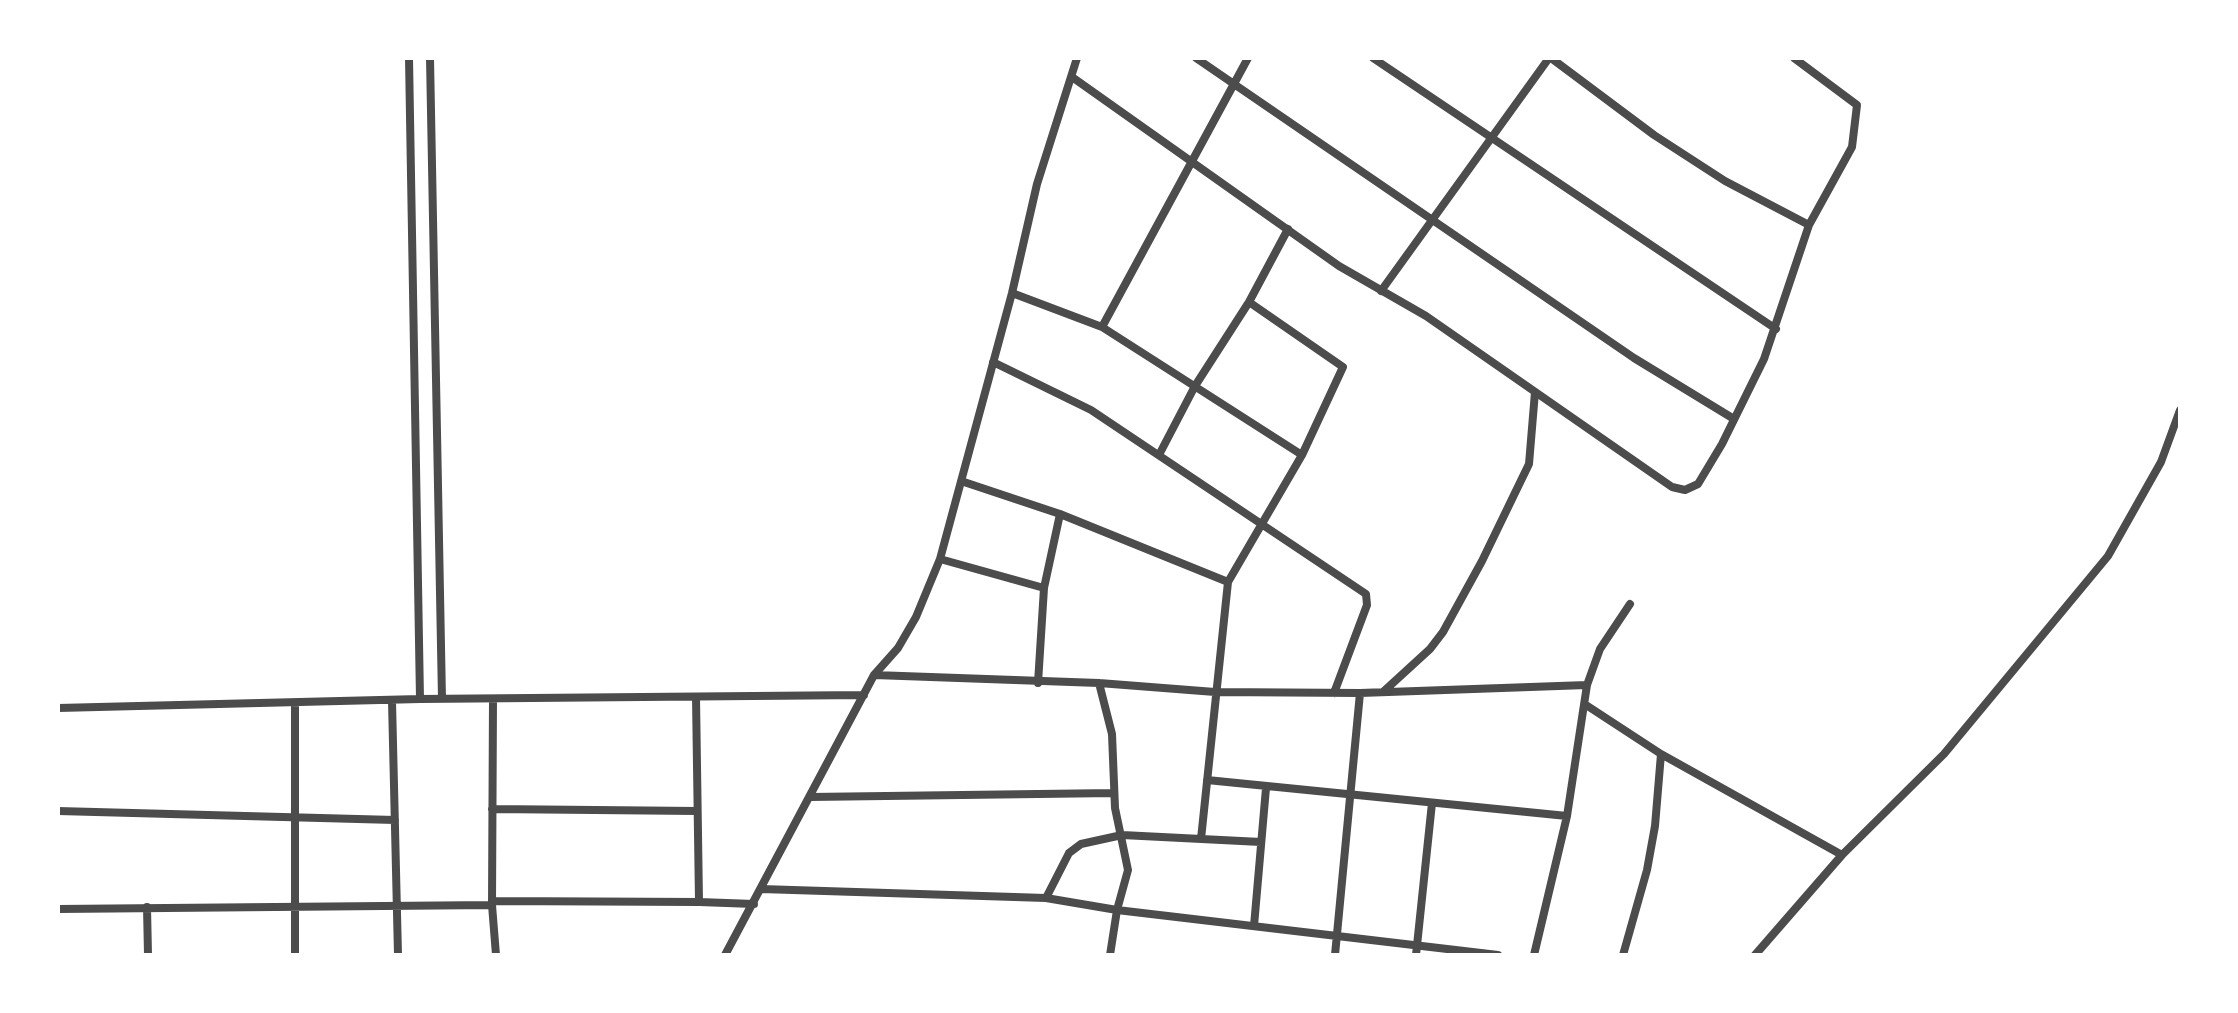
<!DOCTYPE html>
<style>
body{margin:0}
#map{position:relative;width:2238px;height:1013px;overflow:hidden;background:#fff;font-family:Signika,sans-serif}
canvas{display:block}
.frame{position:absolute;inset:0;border:60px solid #fff;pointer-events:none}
</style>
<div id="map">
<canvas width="2238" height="1013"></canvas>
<div class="frame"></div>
</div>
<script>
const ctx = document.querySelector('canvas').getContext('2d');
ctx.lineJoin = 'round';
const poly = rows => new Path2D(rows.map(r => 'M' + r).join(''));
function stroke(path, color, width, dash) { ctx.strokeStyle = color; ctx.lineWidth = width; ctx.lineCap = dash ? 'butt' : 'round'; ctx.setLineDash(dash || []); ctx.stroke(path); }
const minor = poly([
 [409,58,420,699],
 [430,58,442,699],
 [1196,58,1634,358,1734,419],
 [1373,58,1776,329],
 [1551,58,1654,135,1725,181,1809,225],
 [1072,77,1339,266,1426,316,1672,487,1685,490,1698,484,1722,444,1764,359,1809,225,1852,147,1857,105,1794,58],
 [1381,291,1549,58],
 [1012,293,1102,327,1302,455],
 [1102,327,1248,58],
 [993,362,1091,410,1366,594,1367,605,1334,693],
 [1160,453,1195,386,1249,302,1288,229],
 [961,481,1060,514,1228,582],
 [940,559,1044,588],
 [874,675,1099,683,1215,692,1360,693,1587,685],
 [1038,683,1044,588,1060,514],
 [1099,683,1112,734,1115,808,1128,870,1117,910,1498,955],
 [1383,692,1430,649,1443,632,1482,561,1529,464,1535,392],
 [696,697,699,902,754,904],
 [493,699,492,905,496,955],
 [392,701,398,955],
 [1586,705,1661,754,1842,855,1755,955],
 [58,708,420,699,864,695],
 [1207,780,1567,816],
 [810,797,1114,793],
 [492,809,697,811],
 [58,811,395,820],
 [1201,839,1228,582,1302,455,1343,367,1249,302],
 [1842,855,1944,754,2108,556,2161,462,2180,410],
 [761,889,1046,898,1117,910,1110,955],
 [1046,898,1069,853,1081,844,1122,835,1261,842],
 [492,901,699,902],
 [147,907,148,955],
 [58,909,492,905],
 [1254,926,1266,788],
 [295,955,295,704],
 [725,955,874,675,898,648,916,617,940,559,1012,293,1037,184,1077,58],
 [1335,955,1360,693],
 [1416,955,1432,803],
 [1534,955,1567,816,1587,685,1600,649,1630,604],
 [1623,955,1647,870,1655,826,1661,754]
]);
stroke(minor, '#4c4c4c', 8);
</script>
